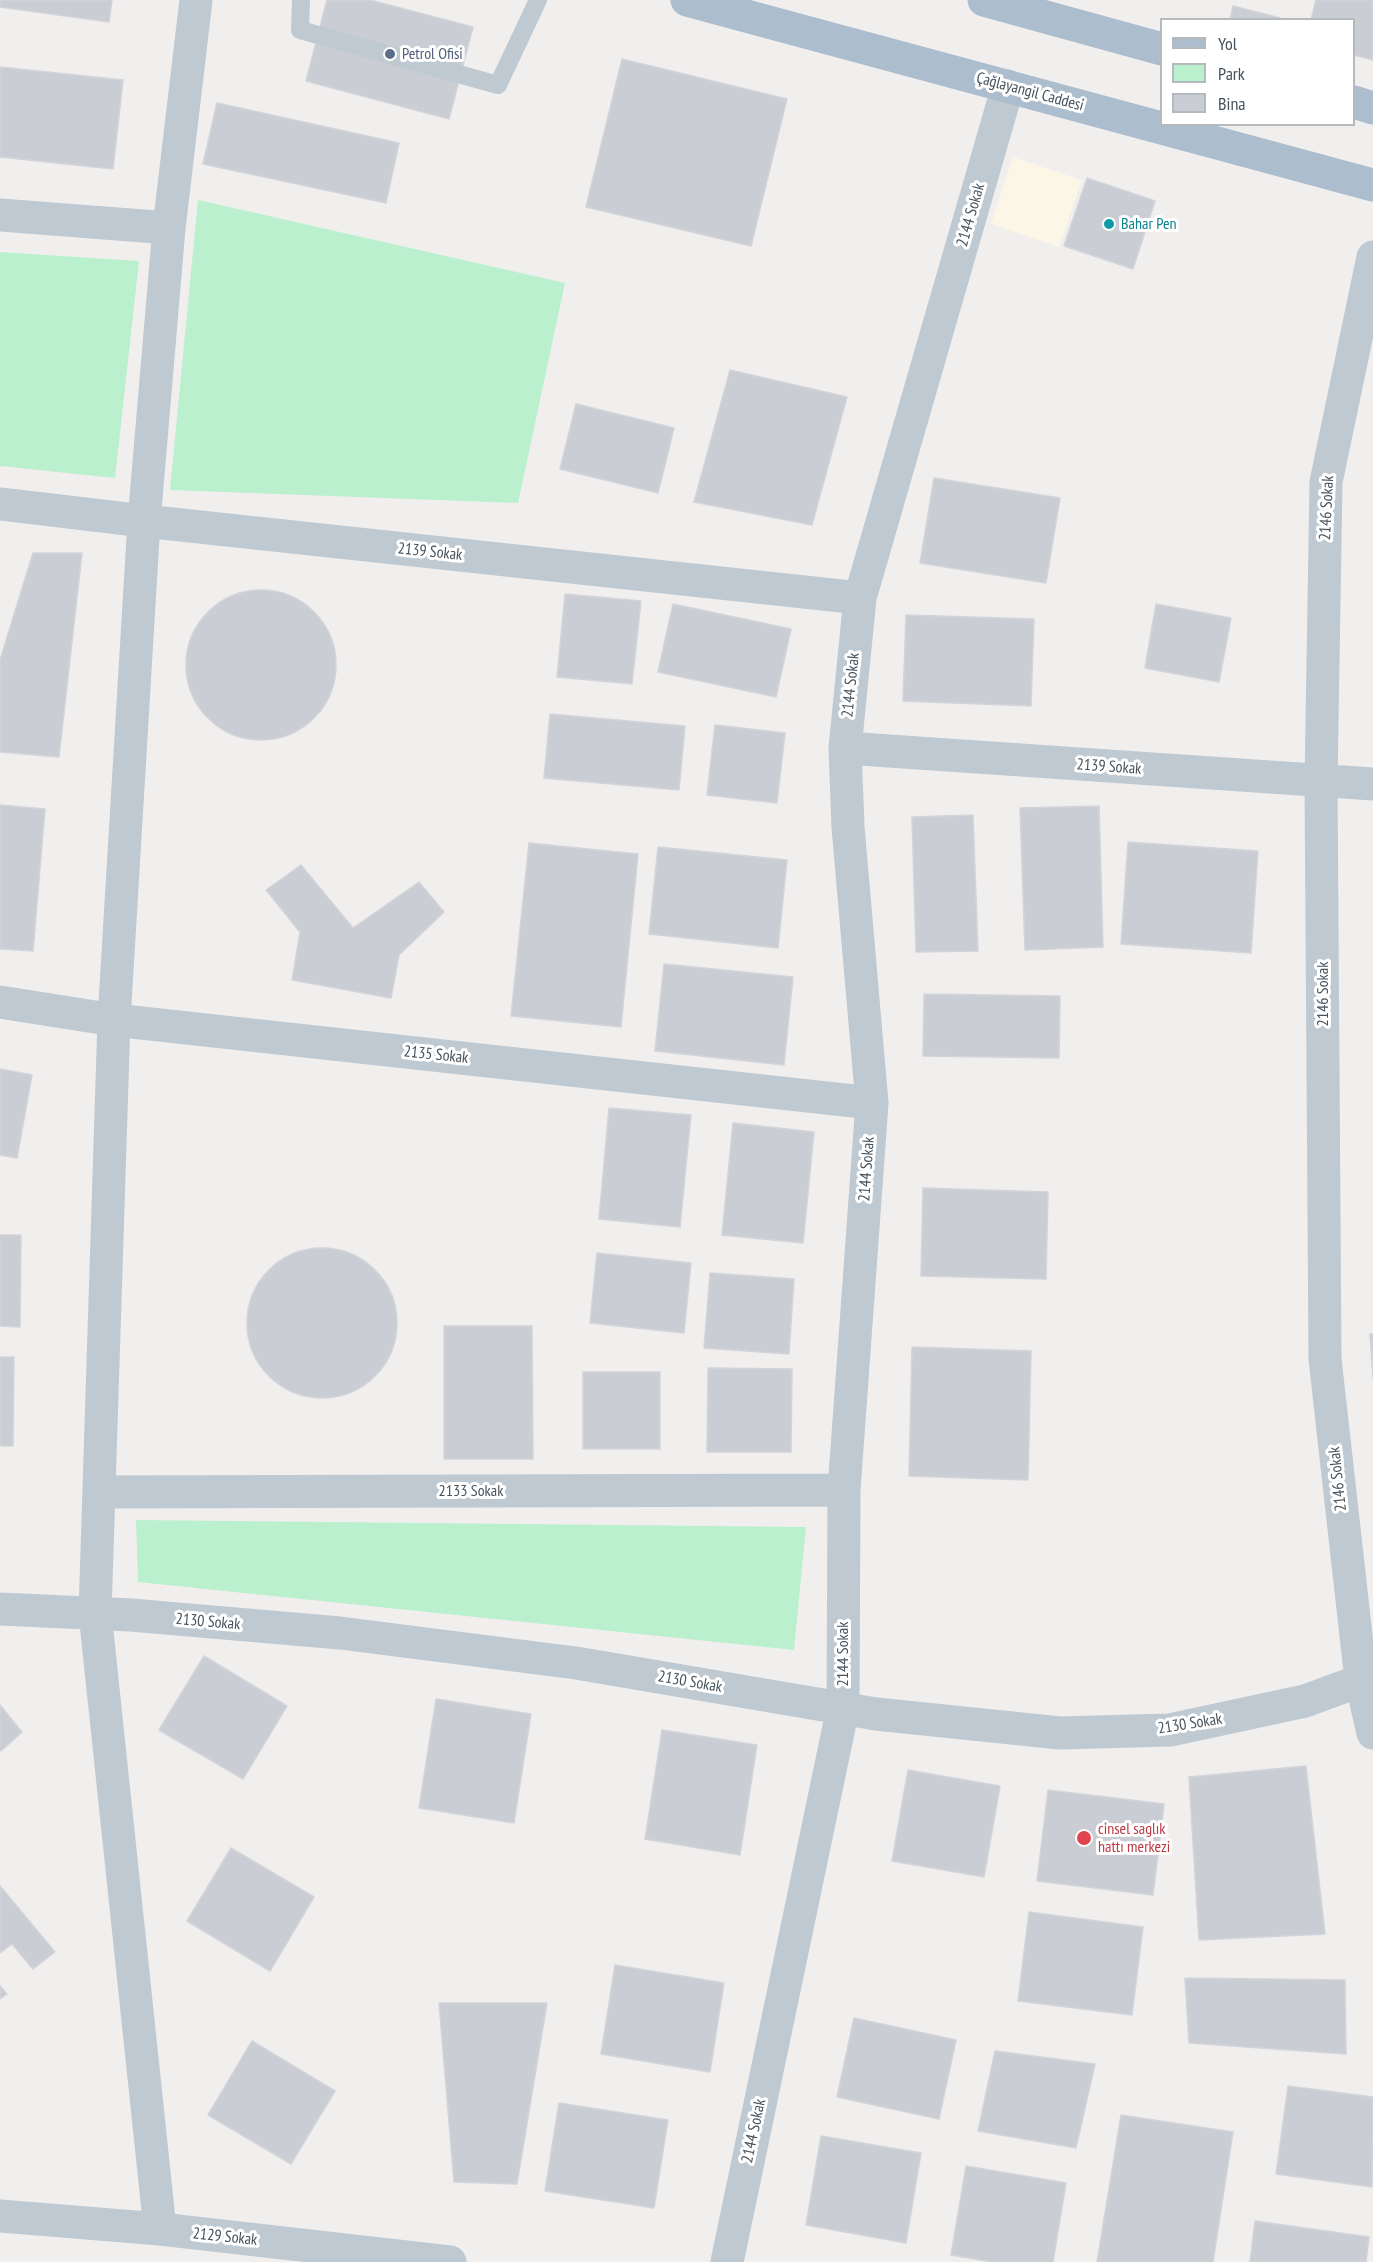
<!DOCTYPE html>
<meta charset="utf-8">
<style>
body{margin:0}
#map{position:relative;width:1373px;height:2262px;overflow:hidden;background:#f1eeee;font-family:"PT Sans Narrow",sans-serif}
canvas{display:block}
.legend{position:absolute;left:1160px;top:18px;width:195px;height:108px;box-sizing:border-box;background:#fff;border:2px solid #b5babe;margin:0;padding:8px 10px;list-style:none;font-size:18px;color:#45525c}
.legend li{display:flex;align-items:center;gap:12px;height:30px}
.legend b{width:30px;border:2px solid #b5babe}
</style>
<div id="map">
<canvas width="1373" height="2262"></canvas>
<ul class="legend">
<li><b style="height:8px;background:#acbece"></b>Yol</li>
<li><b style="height:16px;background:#baf0ce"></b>Park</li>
<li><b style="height:16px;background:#cacdd3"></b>Bina</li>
</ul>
</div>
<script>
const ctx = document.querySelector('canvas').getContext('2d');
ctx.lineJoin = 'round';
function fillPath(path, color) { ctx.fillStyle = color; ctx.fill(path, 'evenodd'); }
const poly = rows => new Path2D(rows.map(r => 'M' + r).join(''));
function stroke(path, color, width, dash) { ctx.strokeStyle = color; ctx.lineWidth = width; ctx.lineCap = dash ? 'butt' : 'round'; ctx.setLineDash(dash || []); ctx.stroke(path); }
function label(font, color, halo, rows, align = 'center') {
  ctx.font = font + ' "PT Sans Narrow",sans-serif'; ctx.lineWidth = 6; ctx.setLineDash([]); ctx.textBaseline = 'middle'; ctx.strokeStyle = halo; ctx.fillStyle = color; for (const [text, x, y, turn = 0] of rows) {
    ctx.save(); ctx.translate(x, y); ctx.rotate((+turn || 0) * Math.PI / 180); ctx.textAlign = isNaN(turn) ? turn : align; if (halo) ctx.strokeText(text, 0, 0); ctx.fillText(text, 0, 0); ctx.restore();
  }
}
const commercial = poly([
 [1013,157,1082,180,1059,247,991,224]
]);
const green = poly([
 [198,200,565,283,518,503,170,490],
 [0,252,139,261,115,478,0,466],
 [136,1520,806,1527,794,1650,138,1582]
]);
const building = poly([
 [0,0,112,0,109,22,0,7,0,0],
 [327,0,370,0,473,27,449,119,306,81,327,0],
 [1316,0,1373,0,1373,60,1354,55,1354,20,1311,20,1316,0],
 [1233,6,1280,18,1280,20,1230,20,1233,6],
 [622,59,787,99,751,246,586,207,622,59],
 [0,67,123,80,113,169,0,157,0,67],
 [217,103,399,143,386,203,203,164,217,103],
 [1087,178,1155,201,1133,269,1064,246,1087,178],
 [730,370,847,397,812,525,694,502,730,370],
 [576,404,674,428,658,493,560,469,576,404],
 [934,478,1060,498,1046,583,920,563,934,478],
 [33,553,82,553,59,757,0,752,0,660,33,553],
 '186 665a75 75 0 1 1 150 0a75 75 0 1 1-150 0Z',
 [565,594,641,601,632,684,557,677,565,594],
 [673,604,791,629,776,697,658,672,673,604],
 [1156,604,1231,618,1219,682,1145,668,1156,604],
 [906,615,1034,619,1031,706,903,701,906,615],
 [550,714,685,726,679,790,544,778,550,714],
 [715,725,785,733,777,803,707,795,715,725],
 [0,805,45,809,33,951,0,949,0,805],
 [1099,806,1103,947,1025,950,1020,808,1099,806],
 [973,815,978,951,916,952,912,817,973,815],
 [1128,842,1258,851,1251,953,1121,944,1128,842],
 [529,843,638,854,621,1027,511,1016,529,843],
 [658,847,787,860,778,948,649,934,658,847],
 [301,865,353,928,419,882,444,912,399,955,391,998,292,980,300,932,266,890,301,865],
 [664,964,793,977,784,1065,655,1051,664,964],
 [924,994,1060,996,1059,1058,923,1056,924,994],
 [0,1069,32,1075,17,1158,0,1155,0,1069],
 [609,1108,691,1115,680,1227,599,1219,609,1108],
 [733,1123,814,1132,803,1243,722,1235,733,1123],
 [923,1188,1048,1192,1046,1279,921,1276,923,1188],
 [0,1235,21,1235,20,1327,0,1326,0,1235],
 '247 1323a75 75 0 1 1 150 0a75 75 0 1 1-150 0Z',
 [597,1253,691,1263,684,1333,590,1323,597,1253],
 [710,1273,794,1279,789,1354,704,1348,710,1273],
 [444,1326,532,1326,533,1459,444,1459,444,1326],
 [1370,1334,1373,1334,1373,1378,1370,1334],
 [912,1347,1031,1351,1028,1480,909,1476,912,1347],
 [0,1357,14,1357,13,1446,0,1446,0,1357],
 [708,1368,792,1369,791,1452,707,1452,708,1368],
 [583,1372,660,1372,660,1449,583,1449,583,1372],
 [204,1656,287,1706,243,1779,159,1730,204,1656],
 [436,1699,531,1714,514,1823,419,1808,436,1699],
 [0,1705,22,1732,1,1751,0,1750,0,1705],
 [662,1730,757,1745,740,1855,645,1839,662,1730],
 [1306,1766,1325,1934,1199,1940,1189,1777,1306,1766],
 [908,1770,1000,1786,984,1877,892,1861,908,1770],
 [1048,1790,1164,1804,1153,1895,1037,1881,1048,1790],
 [231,1848,314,1897,270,1971,187,1921,231,1848],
 [0,1886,55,1952,33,1969,12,1944,0,1953,0,1886],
 [1029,1912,1143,1927,1132,2015,1018,2001,1029,1912],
 [615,1965,724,1983,710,2072,601,2054,615,1965],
 [1185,1978,1345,1980,1346,2054,1189,2043,1185,1978],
 [0,1986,7,1994,0,1999,0,1986],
 [439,2003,547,2003,517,2184,454,2182,439,2003],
 [854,2018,956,2040,939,2119,837,2097,854,2018],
 [252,2041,335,2091,291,2164,208,2115,252,2041],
 [995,2051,1095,2064,1076,2148,978,2131,995,2051],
 [1288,2086,1373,2097,1372,2187,1276,2174,1288,2086],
 [559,2103,668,2120,654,2208,545,2191,559,2103],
 [1121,2115,1233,2132,1213,2262,1097,2262,1121,2115],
 [821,2136,921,2153,906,2243,806,2225,821,2136],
 [966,2166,1066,2183,1053,2262,992,2262,951,2255,966,2166],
 [1255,2221,1369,2237,1366,2262,1250,2262,1255,2221]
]);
const service = poly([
 [301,0,300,30,498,85,538,0]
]);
const minor = poly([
 [0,215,169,228],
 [1373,257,1326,482,1321,782,1325,1359,1361,1680,1373,1733],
 [0,504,144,521,860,598],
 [845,748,1373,784],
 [0,1002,114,1020,872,1103],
 [99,1492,844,1490],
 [0,1609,131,1615,340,1633,576,1663,876,1714,1060,1733,1170,1730,1305,1701,1373,1676],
 [0,2216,160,2229,450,2262],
 [160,2229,95,1613,114,1020,144,521,169,228,196,0],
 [727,2262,843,1708,844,1490,872,1103,848,827,845,748,860,598,1008,86]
]);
const primary = poly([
 [687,0,1373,185],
 [984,0,1162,49],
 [1354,102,1373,108]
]);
const markers = [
 [390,54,6,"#5c6f8a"],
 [1109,224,6,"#0f9aa8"],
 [1084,1838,8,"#e0444e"]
];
const serviceNames = [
 ["Petrol Ofisi",402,54]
];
const streetNames = [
 ["Çağlayangil Caddesi",1030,92,15],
 ["2144 Sokak",971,215,-74],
 ["2146 Sokak",1327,508,-87],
 ["2139 Sokak",430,552,6],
 ["2144 Sokak",851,685,-84],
 ["2139 Sokak",1109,767,4],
 ["2146 Sokak",1323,994,-90],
 ["2135 Sokak",436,1055,6],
 ["2144 Sokak",867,1169,-86],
 ["2146 Sokak",1338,1479,-96],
 ["2133 Sokak",471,1491],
 ["2130 Sokak",208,1622,5],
 ["2144 Sokak",843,1654,-90],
 ["2130 Sokak",690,1682,10],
 ["2130 Sokak",1190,1724,-9],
 ["2144 Sokak",754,2131,-78],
 ["2129 Sokak",225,2237,6]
];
const cultureNames = [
 ["Bahar Pen",1121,224]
];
const healthNames = [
 ["cinsel saglık",1098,1829],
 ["hattı merkezi",1098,1847]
];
fillPath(commercial, '#fcf6e6');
fillPath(green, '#baf0ce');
fillPath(building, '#cacdd3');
stroke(building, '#d2d4da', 1.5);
stroke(service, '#bec9d1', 18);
stroke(minor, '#bec9d1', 33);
stroke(primary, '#acbece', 33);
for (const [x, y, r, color] of markers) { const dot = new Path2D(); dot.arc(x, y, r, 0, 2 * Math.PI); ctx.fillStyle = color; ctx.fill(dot); stroke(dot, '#fff', 2); }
label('16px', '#4e5e75', '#fff', serviceNames, 'left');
label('16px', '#45525c', '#fff', streetNames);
label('16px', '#0d838f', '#fff', cultureNames, 'left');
label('16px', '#be3a42', '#fff', healthNames, 'left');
</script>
